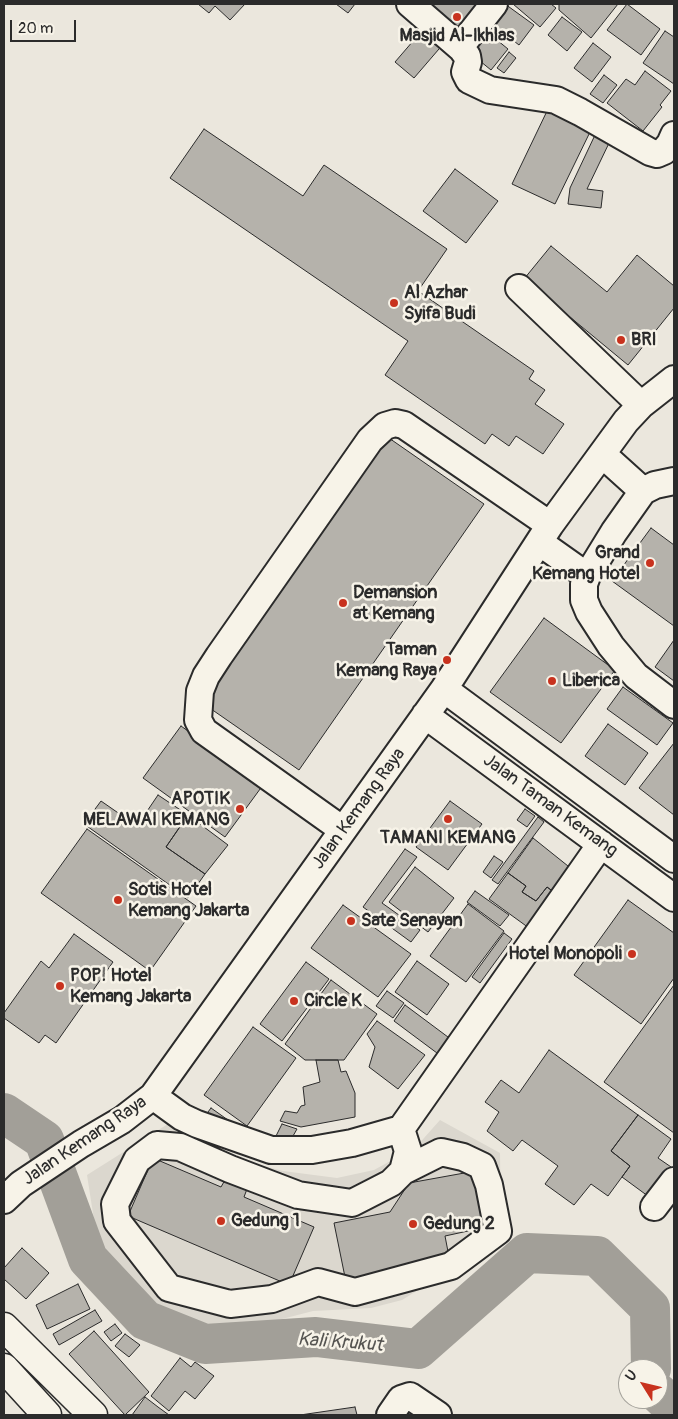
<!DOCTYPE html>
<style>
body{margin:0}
#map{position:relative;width:678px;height:1419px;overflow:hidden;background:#ebe7dd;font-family:Pangolin,sans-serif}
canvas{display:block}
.frame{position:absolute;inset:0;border:5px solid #2b2b2b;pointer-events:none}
.north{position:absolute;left:618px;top:1359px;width:50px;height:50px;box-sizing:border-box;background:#f7f3e8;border:1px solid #a5a39c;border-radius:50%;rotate:306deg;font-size:14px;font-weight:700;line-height:20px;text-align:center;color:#2b2b2b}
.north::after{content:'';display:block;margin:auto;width:18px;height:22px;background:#c8321e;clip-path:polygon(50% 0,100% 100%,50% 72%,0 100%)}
.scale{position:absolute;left:10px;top:20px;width:66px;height:22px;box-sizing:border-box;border:2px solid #2b2b2b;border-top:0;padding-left:6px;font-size:15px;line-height:18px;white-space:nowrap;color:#2b2b2b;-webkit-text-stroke:4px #f7f3e8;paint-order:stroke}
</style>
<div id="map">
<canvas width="678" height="1419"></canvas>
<div class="frame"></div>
<div class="north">U</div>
<div class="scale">20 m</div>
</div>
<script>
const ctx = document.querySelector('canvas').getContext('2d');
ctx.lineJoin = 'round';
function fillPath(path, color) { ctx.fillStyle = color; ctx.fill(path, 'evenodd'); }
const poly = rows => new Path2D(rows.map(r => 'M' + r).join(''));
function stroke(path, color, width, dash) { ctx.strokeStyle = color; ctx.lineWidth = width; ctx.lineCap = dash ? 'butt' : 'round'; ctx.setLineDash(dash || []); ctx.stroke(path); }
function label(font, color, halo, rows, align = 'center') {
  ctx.font = font + ' Pangolin,sans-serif'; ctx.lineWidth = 5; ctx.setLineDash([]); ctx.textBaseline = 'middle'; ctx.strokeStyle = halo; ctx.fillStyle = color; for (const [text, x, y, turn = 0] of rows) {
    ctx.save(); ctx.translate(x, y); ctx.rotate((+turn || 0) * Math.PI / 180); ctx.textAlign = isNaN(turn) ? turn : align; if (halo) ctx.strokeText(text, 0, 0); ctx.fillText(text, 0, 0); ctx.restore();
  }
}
const built = poly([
 [440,1120,500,1153,501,1239,402,1300,371,1308,313,1311,224,1334,200,1332,167,1313,121,1274,97,1239,87,1175,171,1122,237,1159,283,1171,337,1178,374,1170,416,1147]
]);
const river = poly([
 [4,1113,44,1140,88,1259,145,1320,205,1344,316,1337,418,1349,527,1253,597,1256,650,1308,651,1369],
 [658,1393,674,1408]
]);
const building = poly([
 [198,4,245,4,230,20,215,6,209,13,198,4],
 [336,4,355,4,348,13,336,4],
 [426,4,480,4,460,30,426,4],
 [505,4,534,25,519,45,487,20,505,4],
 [513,4,551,4,556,8,540,27,513,4],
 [559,4,618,4,591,38,559,10,559,4],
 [627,4,660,29,641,55,607,30,627,4],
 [562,17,582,32,567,51,548,35,562,17],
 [426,26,445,42,414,78,395,62,426,26],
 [481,27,508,49,491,70,464,48,481,27],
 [665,31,674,37,674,84,643,63,665,31],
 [593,43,611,57,592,82,574,68,593,43],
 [509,52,516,58,504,73,497,68,509,52],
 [645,71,671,91,660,105,662,107,643,131,607,103,626,79,635,85,645,71],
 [604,75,617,85,603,103,590,94,604,75],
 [548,109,591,130,555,204,512,184,548,109],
 [204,129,303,196,324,165,447,249,418,291,534,371,529,379,545,390,535,404,564,424,543,454,516,436,509,446,492,434,485,444,385,375,408,341,170,178,204,129],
 [595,135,610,141,587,189,603,191,601,208,568,204,570,188,595,135],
 [455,169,498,201,466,243,423,211,455,169],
 [551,246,607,292,637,255,674,286,674,308,628,365,524,279,551,246],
 [386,436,484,504,299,770,201,702,386,436],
 [651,528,674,545,674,626,612,581,651,528],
 [544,618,615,670,561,743,490,692,544,618],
 [674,640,674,681,655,667,674,640],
 [623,687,673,723,657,745,607,709,623,687],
 [608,724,648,753,625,785,585,756,608,724],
 [181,726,263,785,225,837,143,778,181,726],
 [674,743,674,815,639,788,674,743],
 [158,795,188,815,166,847,205,874,188,898,84,824,101,801,137,826,158,795],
 [450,801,482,824,448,870,416,847,450,801],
 [525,809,535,816,527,827,517,820,525,809],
 [188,815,228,845,205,874,166,847,188,815],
 [538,817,544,822,498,884,492,880,538,817],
 [87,829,196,906,150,971,41,893,87,829],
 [533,838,573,870,555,893,547,887,536,901,522,892,526,886,508,873,533,838],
 [405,849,417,857,382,903,420,930,411,942,363,907,405,849],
 [494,856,503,862,491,878,483,872,494,856],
 [415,867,454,898,428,932,389,902,415,867],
 [508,873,526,886,522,892,536,901,547,887,555,893,529,928,489,899,508,873],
 [475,891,509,915,500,926,467,902,475,891],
 [628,900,674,933,674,978,641,1024,574,975,628,900],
 [468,904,504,931,466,982,430,956,468,904],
 [343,905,411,954,378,997,311,948,343,905],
 [504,933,512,939,480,983,472,977,504,933],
 [74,934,113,962,56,1043,45,1035,39,1043,4,1018,4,1013,41,961,49,968,74,934],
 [417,961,449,984,427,1015,395,992,417,961],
 [306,962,329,979,282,1041,260,1024,306,962],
 [331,980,377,1014,344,1060,305,1060,285,1044,331,980],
 [674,985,674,1133,604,1082,674,985],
 [387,991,404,1003,393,1018,376,1006,387,991],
 [405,1005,456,1043,445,1059,394,1021,405,1005],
 [377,1021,425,1055,398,1089,369,1067,375,1047,367,1034,377,1021],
 [253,1027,296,1058,247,1126,204,1095,253,1027],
 [549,1050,638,1115,611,1151,630,1166,608,1196,591,1184,574,1205,545,1184,558,1166,522,1140,513,1151,487,1131,499,1112,485,1102,501,1080,519,1093,549,1050],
 [316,1060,338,1060,341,1072,346,1071,355,1093,355,1117,301,1127,280,1121,285,1111,297,1113,301,1106,305,1105,303,1087,320,1082,316,1060],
 [211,1108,228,1120,263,1137,205,1116,211,1108],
 [638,1115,671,1139,658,1158,674,1169,656,1202,622,1177,630,1166,611,1151,638,1115],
 [282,1124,297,1129,293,1136,283,1142,275,1138,282,1124],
 [153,1158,221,1187,225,1180,247,1189,244,1197,314,1227,289,1285,128,1216,153,1158],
 [481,1170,491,1226,445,1236,450,1262,346,1282,334,1223,390,1212,409,1183,481,1170],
 [22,1248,49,1273,26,1299,4,1279,4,1268,22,1248],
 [78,1284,90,1309,47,1329,36,1305,78,1284],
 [95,1310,102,1321,59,1345,53,1334,95,1310],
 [115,1324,122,1333,111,1341,104,1332,115,1324],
 [94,1331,149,1392,125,1415,69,1354,94,1331],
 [125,1334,140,1345,129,1357,115,1346,125,1334],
 [180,1358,191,1367,195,1362,214,1376,195,1399,185,1391,169,1411,151,1396,180,1358],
 [145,1397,158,1407,169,1415,132,1415,145,1397],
 [355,1407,357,1415,300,1415,355,1407]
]);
const minor = poly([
 [410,4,462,49,467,56,468,62,465,72,469,80,490,90,556,100,580,112,650,152,657,154,664,151,670,144,674,135],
 [460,47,494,4],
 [519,288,641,405],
 [602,454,643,491],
 [674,481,655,485,643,491,614,532,587,576,584,584,584,600,589,612,611,646,636,676,674,705],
 [539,542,587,576],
 [444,689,674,859],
 [425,715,674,898],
 [343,830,204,731,198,720,200,691,206,676,219,656,370,440,385,426,395,423,404,425,550,525],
 [153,1096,182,1117,197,1124,271,1150,312,1150,352,1143,401,1129,601,844],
 [401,1129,408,1151,403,1171,391,1183,352,1203,298,1195,230,1169,180,1147,157,1145,137,1160,115,1204,117,1221,169,1288,230,1304,272,1299,318,1282,355,1292,451,1266,498,1231,489,1185,482,1166,463,1157,441,1152,403,1171],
 [4,1200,21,1184,81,1144,122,1120,153,1096,444,689,550,525,626,421,641,405,674,379],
 [654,1207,674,1181],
 [390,1415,401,1399,410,1396,438,1415]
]);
const major = poly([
 [4,1327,93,1415],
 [4,1368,47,1415]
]);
const markers = [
 [457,17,5,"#c8321e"],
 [394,303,5,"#c8321e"],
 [621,340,5,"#c8321e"],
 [650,563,5,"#c8321e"],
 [343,603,5,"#c8321e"],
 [447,660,5,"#c8321e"],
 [552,681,5,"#c8321e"],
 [240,809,5,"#c8321e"],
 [448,819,5,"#c8321e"],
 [118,900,5,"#c8321e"],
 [351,921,5,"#c8321e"],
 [632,954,5,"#c8321e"],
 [60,986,5,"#c8321e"],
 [294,1001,5,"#c8321e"],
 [221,1221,5,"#c8321e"],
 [413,1224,5,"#c8321e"]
];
const poiNames = [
 ["Masjid Al-Ikhlas",457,36,"center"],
 ["Al Azhar",404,293],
 ["Syifa Budi",404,314],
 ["BRI",631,340],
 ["Grand",640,553,"right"],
 ["Kemang Hotel",640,574,"right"],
 ["Demansion",353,593],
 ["at Kemang",353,614],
 ["Taman",437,650,"right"],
 ["Kemang Raya",437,671,"right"],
 ["Liberica",562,681],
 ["APOTIK",230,799,"right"],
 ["MELAWAI KEMANG",230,820,"right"],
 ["TAMANI KEMANG",448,838,"center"],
 ["Sotis Hotel",128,890],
 ["Kemang Jakarta",128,911],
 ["Sate Senayan",361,921],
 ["Hotel Monopoli",622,954,"right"],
 ["POP! Hotel",70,976],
 ["Kemang Jakarta",70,997],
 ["Circle K",304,1001],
 ["Gedung 1",231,1221],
 ["Gedung 2",423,1224]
];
const streetNames = [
 ["Jalan Taman Kemang",550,806,36],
 ["Jalan Kemang Raya",359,809,-54],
 ["Jalan Kemang Raya",85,1141,-34]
];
const waterNames = [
 ["Kali Krukut",340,1343,4]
];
fillPath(built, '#dbd7ce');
stroke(river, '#a29f98', 40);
fillPath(building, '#b5b2ab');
stroke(building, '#2b2b2b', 1);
stroke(minor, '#2b2b2b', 30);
stroke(major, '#2b2b2b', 31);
stroke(minor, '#f7f3e8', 26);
stroke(major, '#f7f3e8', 28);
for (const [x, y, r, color] of markers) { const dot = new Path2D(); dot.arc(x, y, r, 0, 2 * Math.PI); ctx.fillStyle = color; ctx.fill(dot); stroke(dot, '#f7f3e8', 2); }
label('bold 18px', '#2b2b2b', '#f7f3e8', poiNames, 'left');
label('18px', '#2b2b2b', '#f7f3e8', streetNames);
label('italic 19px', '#555451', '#f7f3e8', waterNames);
</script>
